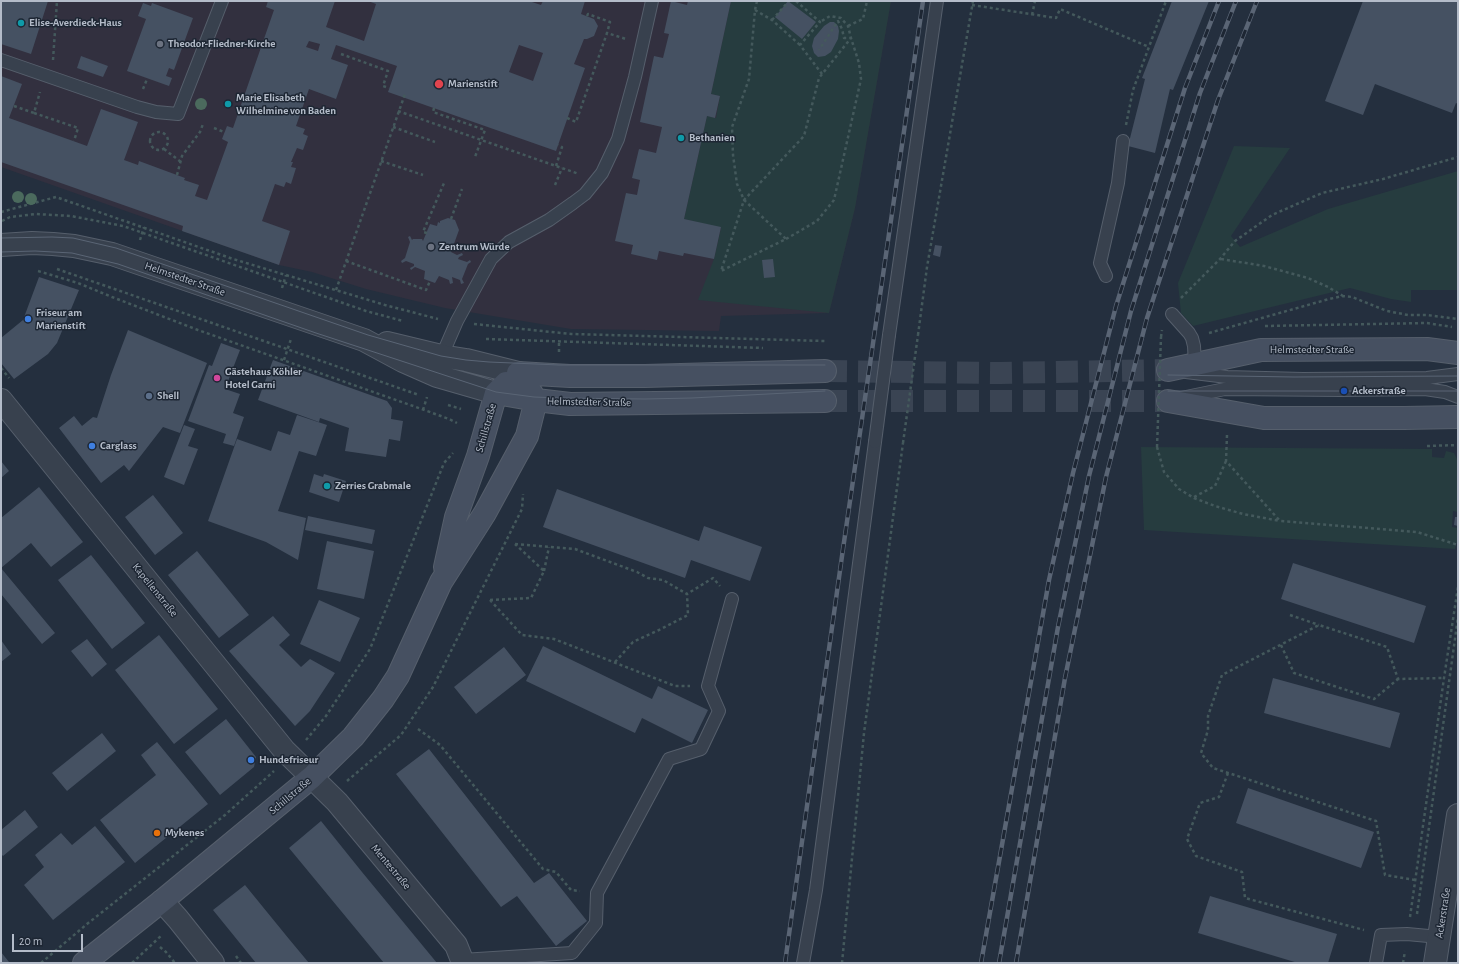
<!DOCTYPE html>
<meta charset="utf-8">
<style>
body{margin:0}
#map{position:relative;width:1459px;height:964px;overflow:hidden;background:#242f3e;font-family:"Alegreya Sans",sans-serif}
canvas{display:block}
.frame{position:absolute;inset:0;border:2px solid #b4bcc9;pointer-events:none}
.scale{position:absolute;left:12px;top:934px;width:71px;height:18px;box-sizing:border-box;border:2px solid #b4bcc9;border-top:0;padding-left:5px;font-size:12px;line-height:14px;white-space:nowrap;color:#b4bcc9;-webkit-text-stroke:3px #1d2633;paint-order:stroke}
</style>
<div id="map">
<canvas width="1459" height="964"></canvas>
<div class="frame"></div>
<div class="scale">20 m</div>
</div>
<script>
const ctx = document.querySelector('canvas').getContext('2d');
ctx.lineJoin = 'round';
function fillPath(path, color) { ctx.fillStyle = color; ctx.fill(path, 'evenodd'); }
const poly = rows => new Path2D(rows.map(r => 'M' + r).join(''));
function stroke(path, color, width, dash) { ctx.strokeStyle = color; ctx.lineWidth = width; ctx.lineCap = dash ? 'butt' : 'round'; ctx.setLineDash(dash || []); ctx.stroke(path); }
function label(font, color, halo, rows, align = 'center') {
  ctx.font = font + ' "Alegreya Sans",sans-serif'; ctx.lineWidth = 3; ctx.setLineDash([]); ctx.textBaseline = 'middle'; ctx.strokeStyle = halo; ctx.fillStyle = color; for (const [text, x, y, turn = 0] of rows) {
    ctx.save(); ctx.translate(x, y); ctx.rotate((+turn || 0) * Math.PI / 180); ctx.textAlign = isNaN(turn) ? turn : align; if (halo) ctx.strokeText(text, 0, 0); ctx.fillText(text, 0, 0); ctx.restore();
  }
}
const medical = poly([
 [1,1,891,1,855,208,829,313,721,316,719,331,571,329,445,308,366,289,312,272,279,265,1,167]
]);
const green = poly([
 [731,1,891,1,855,208,829,313,698,300,714,259,721,228,684,219,707,116,716,118,720,96,711,94],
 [1234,146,1290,148,1231,236,1240,247,1328,209,1458,171,1458,290,1411,290,1411,302,1391,299,1350,288,1193,326,1181,313,1178,283],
 [1141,447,1432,449,1432,457,1444,458,1446,451,1454,453,1458,461,1458,512,1453,511,1452,527,1458,528,1458,538,1455,549,1144,530]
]);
const building = poly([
 [1,1,48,1,31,54,1,44],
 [268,1,335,1,326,27,364,41,376,4,368,1,529,1,541,5,543,1,585,1,581,14,594,19,598,26,594,36,587,39,584,39,574,64,585,68,556,151,388,92,397,66,336,45,331,59,348,65,336,99,309,89,296,126,305,129,303,134,308,136,303,150,297,148,291,162,293,162,291,167,296,168,291,184,286,182,284,187,275,184,262,221,290,231,279,265,182,231,183,226,1,162,1,76,22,84,9,118,87,146,101,109,138,122,124,160,138,165,139,161,185,178,184,180,199,185,195,196,207,200,228,142,222,139,227,126,233,128,274,10,266,7],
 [309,41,320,44,318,51,306,47],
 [519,45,543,53,533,81,509,72],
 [671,1,687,5,688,1,731,1,711,94,720,96,715,118,707,116,684,219,721,227,714,259,684,253,683,256,659,251,657,260,631,254,633,245,615,241,626,193,637,195,640,180,632,178,639,149,656,153,662,127,640,122,654,56,663,58,669,34,664,33],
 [788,1,816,22,802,39,775,17],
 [1172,1,1209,1,1173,90,1170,89,1155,153,1128,146,1145,79,1142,78],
 [1363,1,1458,1,1458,104,1456,103,1452,113,1375,84,1363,115,1325,101],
 [143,3,151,6,152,3,193,18,174,70,169,68,166,76,172,78,169,86,127,71,146,19,138,16],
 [830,22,834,22,838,26,839,31,838,39,831,52,825,56,818,57,814,53,812,46,814,38,824,26],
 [81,56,108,66,103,77,77,68],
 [448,218,455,220,459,230,451,252,457,255,462,253,463,255,459,257,458,259,467,262,470,260,471,262,468,264,462,279,464,283,461,284,460,280,452,277,453,283,450,284,449,280,439,276,435,283,424,279,425,271,415,267,411,270,410,268,414,266,414,264,406,261,402,263,401,261,405,258,410,242,408,237,410,236,412,240,413,239,422,239,423,241,430,224,437,226,438,222,440,223,440,221],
 [935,245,942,246,940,257,933,255],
 [773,259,775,277,764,278,762,260],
 [39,277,79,290,57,343,48,354,14,379,1,363,1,338,23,320],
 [128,330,207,363,180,433,163,427,129,471,124,465,101,483,59,428,74,416,82,426,93,417,97,418,111,375],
 [221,343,240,350,225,389,240,394,233,413,244,417,234,446,223,443,226,434,188,421,209,365,212,366],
 [273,360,387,401,392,408,391,419,403,421,400,441,389,439,386,457,345,451,349,428,320,418,319,422,258,400],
 [297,415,327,425,316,456,299,451,278,511,306,518,298,560,266,542,208,521,237,439,271,451,278,431,290,435],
 [184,425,195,429,188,446,198,449,184,485,164,477],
 [1,461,9,471,1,478],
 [314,474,323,477,324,474,346,481,339,502,309,492],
 [39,487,83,542,51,567,31,543,1,568,55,633,42,644,1,594,1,518],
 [557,489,699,541,704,526,762,547,750,581,691,560,685,578,543,527],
 [153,495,183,533,155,555,125,517],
 [308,516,375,530,372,544,305,530],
 [1455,517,1458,517,1458,526,1454,525],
 [327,541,374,551,364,599,317,589],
 [197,551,249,615,219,638,168,575],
 [91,555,145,623,112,649,58,580],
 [1293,563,1426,606,1414,643,1281,599],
 [319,600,360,618,340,662,300,644],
 [273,616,290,635,279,645,301,667,310,659,335,673,310,711,295,726,229,651],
 [159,635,218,709,174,744,115,670],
 [87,639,107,664,92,677,71,651],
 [1,640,11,654,1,662],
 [543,646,652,699,658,686,708,710,692,743,642,718,635,733,526,681],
 [504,647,526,675,476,714,454,687],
 [1273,678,1400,713,1390,748,1264,713],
 [226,719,256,757,254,767,220,795,185,752],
 [102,733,116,751,67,791,52,773],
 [157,742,208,804,135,863,100,820,156,775,141,755],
 [429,749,534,883,549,873,587,921,556,946,517,896,501,907,396,774],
 [1248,788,1374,832,1361,868,1236,823],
 [25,810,38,827,3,856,1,854,1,830],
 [321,821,362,872,437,963,384,963,289,848],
 [95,826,125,862,53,920,24,885,44,867,35,855,61,833,72,845],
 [245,885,289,939,309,963,256,963,213,910],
 [1210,896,1337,934,1328,963,1298,963,1198,933],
 [1,952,9,962,9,963,1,963]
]);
const secondaryTunnel = poly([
 [825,371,1000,373,1168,370],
 [825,401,1168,401]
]);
const path = poly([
 [757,1,755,10,749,79,732,127,733,155,737,184,744,200,786,239,721,271,744,200,804,136,819,78,851,38,848,26,841,18,830,16,820,22],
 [796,1,820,22,800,45,822,74],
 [972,5,1056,18,1060,9,1149,47],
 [755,10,772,20,800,45],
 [1032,15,1035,1],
 [587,16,588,14,610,22,607,33],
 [772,20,789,1],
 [848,26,863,19,867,1],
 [341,54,388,71,383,86,389,88],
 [53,60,57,1],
 [143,89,147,79],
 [14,106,34,113,40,92],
 [434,108,433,112,485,130,475,157],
 [398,111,579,174],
 [34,113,78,128,74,141],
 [567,118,576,122,607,33,626,39],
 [1126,125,1133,90,1166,1],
 [393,127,435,142],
 [214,128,224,132],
 '150 141a9 9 0 1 1 18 0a9 9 0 1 1-18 0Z',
 [164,149,181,162],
 [381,161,423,175],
 [556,166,562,147,558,145],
 [177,175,182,156,200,132,203,124],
 [555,185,562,168],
 [1,212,56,197,233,259,385,305,438,319],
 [451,219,462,189],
 [2,221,10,217,36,214,71,216,123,226,366,311,403,321],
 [427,233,423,232,444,183],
 [786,239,817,221,834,200,861,79,859,63,851,38,844,38,842,29,838,21,819,50],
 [140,240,144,227],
 [1221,259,1264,266,1308,278,1328,287,1343,296],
 [346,261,426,290,430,281],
 [57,269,419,395],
 [38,271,78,283,112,297,198,330,416,407,449,419,457,423],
 [282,288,286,275],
 [336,290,405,94],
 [1181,298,1220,259,1235,241,1272,215,1322,193,1383,179,1458,157],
 [474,324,571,334,825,341],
 [1265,326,1427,323,1452,327],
 [1209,333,1329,299,1343,296,1352,297,1387,311,1408,315,1427,315,1458,319],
 [918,335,927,267,973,1],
 [1161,337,1162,330],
 [486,339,763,348],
 [559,352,559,341],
 [284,360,291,339],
 [1,368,9,378],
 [448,405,461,409],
 [423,410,427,397],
 [1227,435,1226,461,1280,521,1417,532,1458,545],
 [1427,446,1458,445],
 [1157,447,1164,472,1179,489,1194,498,1215,506,1243,514,1280,521],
 [1194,497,1215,486,1226,461],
 [515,544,575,549,637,572,648,578,663,580,687,594,713,578,720,586],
 [544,571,549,547],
 [490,600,522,635,554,639,675,686,690,686],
 [490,600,531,598,544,571,515,544],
 [1290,615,1319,625],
 [1281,645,1294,673,1374,699,1398,679],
 [615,662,633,642,659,630,688,615,687,594],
 [418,729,440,745,543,869,556,872,571,890,580,891],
 [306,740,326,716,370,649,444,463,453,453],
 [1228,773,1219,797,1200,803,1187,839,1196,856,1242,872,1245,898,1364,930],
 [347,781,401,735,433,687,522,509,523,494],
 [1415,880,1385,875,1376,821,1213,768,1201,753,1208,730,1208,716,1222,675,1319,625,1387,647,1398,679,1444,678],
 [1417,914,1458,617],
 [1410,917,1444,678,1458,587],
 [160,947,166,952,175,963],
 [236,956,241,963],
 [41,963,87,924,225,815,274,771],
 [132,963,162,935],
 [842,963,864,733,903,443],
 [1403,963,1405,951]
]);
const service = poly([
 [1,60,137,107,156,112,178,114,222,1],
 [1106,276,1100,263,1118,183,1123,141],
 [1172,314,1189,333,1192,338,1194,346,1195,365],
 [889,335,937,1],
 [440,360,457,321,491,259,509,242,549,220,573,203,585,194,602,173,618,139,635,77,652,1],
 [1186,372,1227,377,1303,379,1427,378,1458,374],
 [1181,398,1225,389,1341,390,1425,389,1445,392,1458,397],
 [462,960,572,953,596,923,597,893,669,759,701,749,719,711,708,686,732,599],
 [803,963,816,890,875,442],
 [1376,963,1381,935,1407,934,1439,937]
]);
const minor = poly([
 [1,400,284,750,337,802,456,945,462,960,462,963],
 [162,901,178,919,213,963]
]);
const tertiary = poly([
 [1,245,32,243,53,244,74,246,112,254,364,340,403,361,437,376,496,393],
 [387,343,441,356,466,360,518,373],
 [1435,963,1458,815]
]);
const secondary = poly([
 [1168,370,1261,350,1427,349,1458,353],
 [518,373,570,376,645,376,825,371],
 [496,393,536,400,570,404,825,401],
 [1168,401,1264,418,1404,418,1458,417],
 [445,567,456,517,478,456,496,393,506,383],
 [84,963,162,901,312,777,353,737,383,699,398,676,441,582,485,513,527,436,536,400,518,373]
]);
const tram = poly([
 [1,238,52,237,73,238,116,248,368,335,441,356,466,360,489,362,559,365,825,365],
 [1,252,35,251,72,253,118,264,316,333,496,392,534,397,559,398,645,399,692,398,825,391],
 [1168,375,1294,377,1458,376],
 [1168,391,1458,391]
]);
const rail = poly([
 [785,963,843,549,923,1],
 [981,963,1049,580,1073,473,1116,306,1185,88,1219,1],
 [999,963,1058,627,1089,476,1131,311,1200,93,1236,1],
 [1016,963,1065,678,1106,477,1147,318,1218,100,1257,1]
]);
const pathBridge = poly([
 [903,443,918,335],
 [1157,447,1161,337]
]);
const serviceBridge = poly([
 [875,442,889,335]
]);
const trees = [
 [201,104],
 [18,197],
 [31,199]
];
const markers = [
 [21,23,4,"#0f9aa8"],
 [160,44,4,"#6b7280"],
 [439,84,5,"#e0444e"],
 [228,104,4,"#0f9aa8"],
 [681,138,4,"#0f9aa8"],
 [431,247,4,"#6b7280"],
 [28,319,4,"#3f7fe0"],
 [217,378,4,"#d1479c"],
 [1344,391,4,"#1a4fb4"],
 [149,396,4,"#5c6f8a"],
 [92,446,4,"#3f7fe0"],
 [327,486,4,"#0f9aa8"],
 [251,760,4,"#3f7fe0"],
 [157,833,4,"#e8710a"]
];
const poiNames = [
 ["Elise-Averdieck-Haus",29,23],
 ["Theodor-Fliedner-Kirche",168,44],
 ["Marienstift",448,84],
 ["Marie Elisabeth",236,98],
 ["Wilhelmine von Baden",236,111],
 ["Bethanien",689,138],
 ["Zentrum Würde",439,247],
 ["Friseur am",36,313],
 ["Marienstift",36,326],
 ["Gästehaus Köhler",225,372],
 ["Hotel Garni",225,385],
 ["Ackerstraße",1352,391],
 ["Shell",157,396],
 ["Carglass",100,446],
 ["Zerries Grabmale",335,486],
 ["Hundefriseur",259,760],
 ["Mykenes",165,833]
];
const streetNames = [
 ["Helmstedter Straße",185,279,19],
 ["Helmstedter Straße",1312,350],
 ["Helmstedter Straße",589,402,1],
 ["Schillstraße",486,428,-74],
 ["Kapellenstraße",155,590,51],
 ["Schillstraße",290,796,-40],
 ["Mentestraße",391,867,50],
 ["Ackerstraße",1443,913,-81]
];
fillPath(medical, '#32303f');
fillPath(green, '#263c3f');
fillPath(building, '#455162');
stroke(secondaryTunnel, '#3a4453', 22, [22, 11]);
stroke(service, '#565f6c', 14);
stroke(minor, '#565f6c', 24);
stroke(tertiary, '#565f6c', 24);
stroke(secondary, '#565f6c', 24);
stroke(path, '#44595c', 2.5, [3, 3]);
stroke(service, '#38414e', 12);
stroke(minor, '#38414e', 22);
stroke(tertiary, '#38414e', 22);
stroke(secondary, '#465061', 22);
stroke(tram, '#5a6575', 1);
stroke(rail, '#5a6575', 4.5);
stroke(rail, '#1d2633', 3, [9]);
stroke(serviceBridge, '#565f6c', 14, []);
stroke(pathBridge, '#44595c', 2.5, [3, 3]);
stroke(serviceBridge, '#38414e', 12);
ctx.fillStyle = '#4b6a5d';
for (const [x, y] of trees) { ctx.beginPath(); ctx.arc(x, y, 6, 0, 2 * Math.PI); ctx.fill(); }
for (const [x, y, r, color] of markers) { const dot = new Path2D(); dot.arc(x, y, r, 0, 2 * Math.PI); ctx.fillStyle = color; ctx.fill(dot); stroke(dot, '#1d2633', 1.5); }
label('bold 11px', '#b4bcc9', '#1d2633', poiNames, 'left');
label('11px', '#b4bcc9', '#1d2633', streetNames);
</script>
